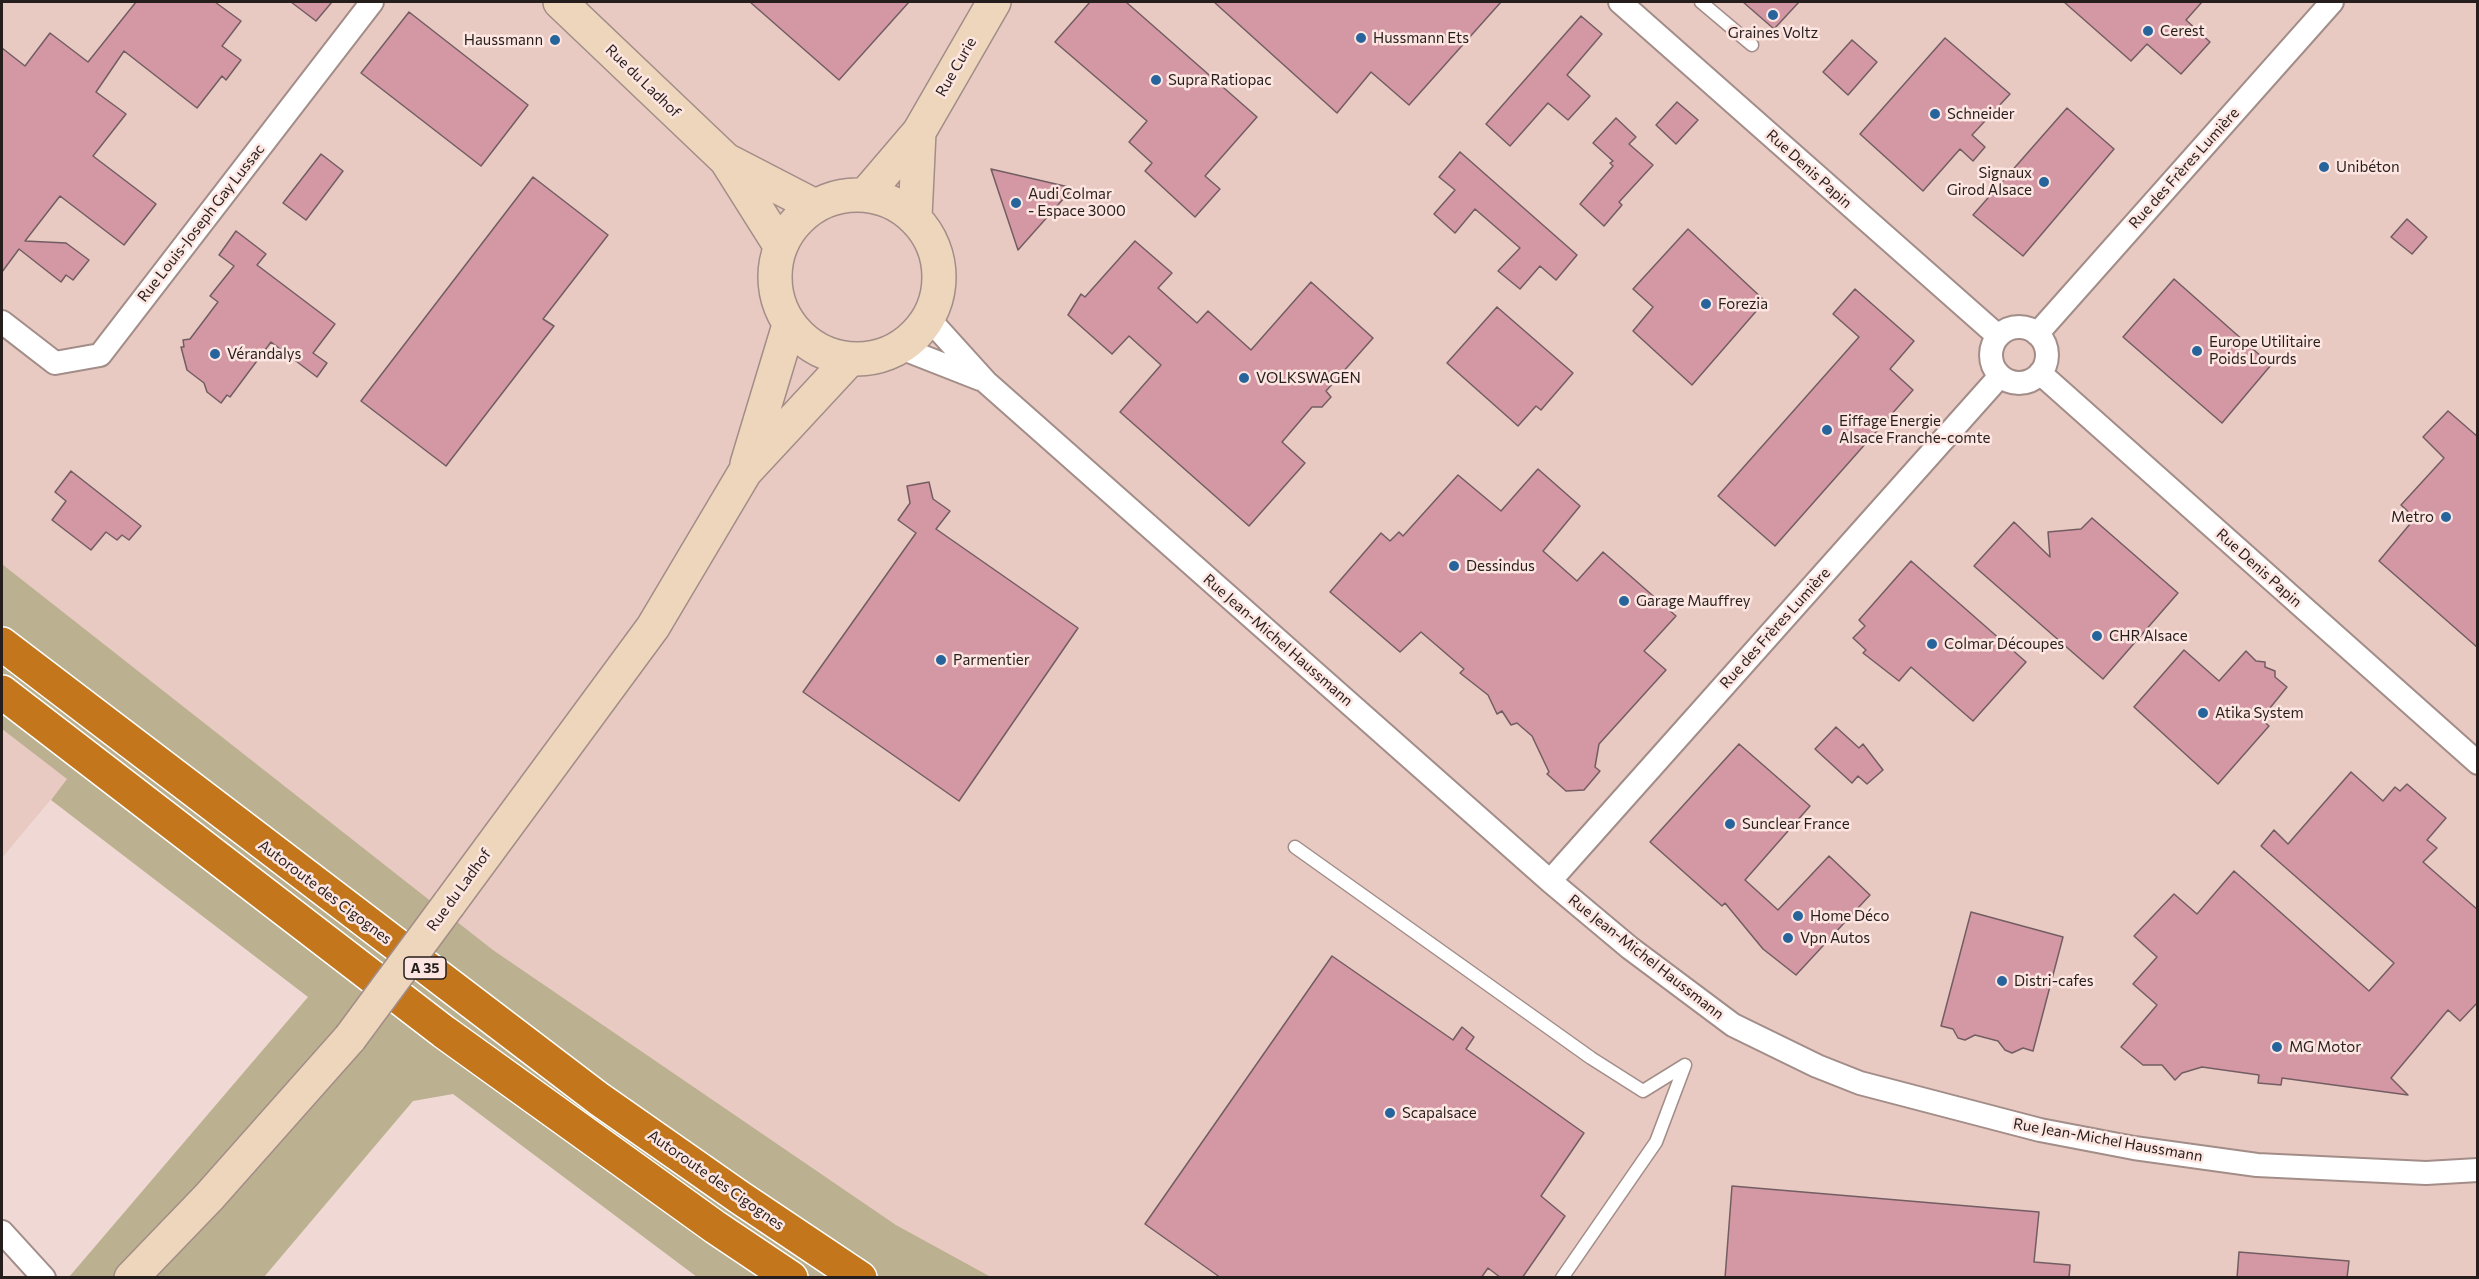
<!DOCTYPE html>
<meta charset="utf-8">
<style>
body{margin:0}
#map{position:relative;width:2479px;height:1279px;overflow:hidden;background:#f0d9d4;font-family:Commissioner,sans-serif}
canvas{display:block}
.frame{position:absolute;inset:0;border:3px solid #261e1c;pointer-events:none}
</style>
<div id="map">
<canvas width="2479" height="1279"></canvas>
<div class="frame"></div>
</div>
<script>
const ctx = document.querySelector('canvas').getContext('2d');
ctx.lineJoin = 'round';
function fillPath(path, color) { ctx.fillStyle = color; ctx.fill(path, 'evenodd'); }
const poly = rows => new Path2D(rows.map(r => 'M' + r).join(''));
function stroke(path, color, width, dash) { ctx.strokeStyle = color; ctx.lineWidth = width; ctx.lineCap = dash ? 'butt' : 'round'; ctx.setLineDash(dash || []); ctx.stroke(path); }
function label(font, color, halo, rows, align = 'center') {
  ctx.font = font + ' Commissioner,sans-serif'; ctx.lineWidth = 5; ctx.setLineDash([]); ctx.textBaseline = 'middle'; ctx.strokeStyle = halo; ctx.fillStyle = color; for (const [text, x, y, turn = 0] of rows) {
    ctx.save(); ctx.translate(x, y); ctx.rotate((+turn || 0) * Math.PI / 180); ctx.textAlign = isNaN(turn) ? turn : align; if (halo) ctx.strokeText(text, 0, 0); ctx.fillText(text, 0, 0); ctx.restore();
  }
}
const built = poly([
 [2,2,2477,2,2477,1277,991,1277,896,1225,493,950,2,564],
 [2,729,68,779,2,858]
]);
const green = poly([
 [2,564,493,950,896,1225,991,1277,697,1277,453,1094,413,1101,264,1277,69,1277,308,997,51,800,67,779,2,729]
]);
const building = poly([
 [136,2,215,2,241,21,222,46,241,60,226,80,222,76,197,108,124,51,96,92,126,114,93,156,156,204,124,245,60,196,25,241,66,243,89,260,73,280,66,275,61,282,19,249,2,272,2,48,25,66,50,33,88,62,136,2],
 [291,2,332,2,316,21,291,2],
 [750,2,909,2,839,80,750,2],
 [1090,2,1126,2,1257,117,1205,176,1220,189,1195,217,1145,171,1152,163,1129,142,1147,121,1055,42,1090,2],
 [1214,2,1501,2,1409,105,1371,72,1337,113,1214,2],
 [1743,2,1799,2,1774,29,1743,2],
 [2064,2,2202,2,2186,20,2210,42,2181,74,2147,44,2131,61,2064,2],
 [409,12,528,105,481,166,361,73,409,12],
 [1581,16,1602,34,1567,75,1590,96,1568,120,1548,103,1510,146,1486,124,1581,16],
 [1945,38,2010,94,1972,135,1985,147,1973,161,1960,149,1923,191,1860,134,1945,38],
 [1852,40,1877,62,1848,95,1823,72,1852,40],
 [1677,102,1698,120,1676,144,1656,125,1677,102],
 [2067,108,2114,149,2023,256,1973,215,2067,108],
 [1616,118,1636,137,1629,144,1653,165,1619,202,1622,205,1604,226,1580,204,1613,166,1610,163,1613,161,1593,143,1616,118],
 [1460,152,1577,255,1556,280,1540,266,1520,289,1498,271,1520,248,1475,209,1455,233,1434,214,1455,190,1439,177,1460,152],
 [321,154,343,171,306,220,283,203,321,154],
 [991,169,1073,188,1018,250,991,169],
 [533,177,608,235,543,319,554,326,446,466,361,401,533,177],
 [2407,219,2427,237,2412,254,2391,237,2407,219],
 [1688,229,1765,301,1692,385,1633,331,1653,307,1633,289,1688,229],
 [236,231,266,254,257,265,335,324,313,353,327,363,317,377,271,342,230,397,227,395,221,403,207,392,204,383,187,370,181,347,184,347,183,340,190,339,218,302,210,296,234,266,219,255,236,231],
 [1135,241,1172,273,1158,288,1197,323,1208,311,1251,350,1311,282,1373,338,1326,391,1331,397,1322,407,1312,407,1282,442,1305,463,1249,526,1120,412,1161,365,1129,336,1112,354,1068,315,1081,294,1085,297,1135,241],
 [2174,279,2271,365,2222,423,2123,337,2174,279],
 [1855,289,1914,341,1890,369,1913,390,1775,546,1718,496,1859,337,1833,314,1855,289],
 [1497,307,1573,373,1541,410,1536,406,1518,426,1447,363,1497,307],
 [2448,411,2478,437,2478,648,2379,561,2415,518,2401,505,2444,458,2423,437,2448,411],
 [1538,469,1580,506,1543,551,1577,581,1603,552,1676,616,1644,651,1666,670,1599,744,1595,767,1600,771,1584,790,1566,791,1547,774,1549,772,1532,736,1517,723,1511,725,1502,711,1497,714,1488,695,1460,673,1464,669,1421,632,1400,652,1330,592,1381,533,1390,541,1399,532,1403,536,1458,475,1501,511,1538,469],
 [71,471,141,526,129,540,122,535,117,540,106,532,91,550,52,520,66,501,55,492,71,471],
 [929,482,933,499,950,511,936,529,1078,628,959,801,803,692,916,533,898,520,910,503,907,486,929,482],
 [2092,518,2178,593,2103,679,1974,566,2014,522,2050,557,2048,532,2081,529,2092,518],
 [1911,561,2026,662,1973,721,1911,667,1899,681,1863,653,1866,650,1853,638,1865,626,1859,620,1911,561],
 [2184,650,2219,681,2246,651,2256,661,2265,662,2265,667,2275,671,2275,677,2287,687,2261,719,2269,726,2218,784,2134,707,2184,650],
 [1836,727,1859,748,1863,744,1883,770,1867,784,1858,776,1852,783,1815,749,1836,727],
 [1739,744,1810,806,1745,880,1778,910,1829,856,1870,895,1796,975,1763,949,1725,903,1722,906,1650,842,1739,744],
 [2351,772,2383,801,2395,787,2400,791,2407,784,2446,818,2427,840,2437,848,2423,862,2478,910,2478,1002,2460,1021,2448,1010,2391,1078,2408,1095,2282,1078,2281,1085,2258,1083,2259,1075,2202,1067,2182,1073,2175,1080,2162,1065,2143,1065,2121,1047,2157,1005,2133,984,2157,957,2134,936,2174,894,2197,914,2234,871,2369,991,2394,963,2261,846,2274,830,2288,844,2351,772],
 [1971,912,2063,937,2033,1051,2023,1048,2012,1053,2005,1050,1998,1041,1975,1035,1965,1040,1958,1038,1953,1029,1941,1026,1971,912],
 [1332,956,1453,1040,1462,1027,1474,1037,1466,1049,1584,1133,1541,1196,1565,1216,1522,1278,1501,1278,1488,1268,1481,1278,1221,1278,1145,1224,1332,956],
 [1732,1186,2039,1212,2034,1262,2070,1265,2069,1278,1725,1278,1732,1186],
 [2239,1252,2349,1261,2347,1278,2237,1278,2239,1252]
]);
const service = poly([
 [1701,2,1752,45],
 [1295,847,1591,1058,1643,1091,1685,1065,1656,1142,1562,1278]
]);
const minor = poly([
 [1620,2,1998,336],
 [929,319,986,382,1550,881,1630,948,1733,1025,1817,1066,1860,1083,2040,1130,2134,1148,2257,1165,2426,1173,2478,1170],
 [2,322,55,363,100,355,372,2],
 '1991 355a28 28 0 1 1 56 0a28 28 0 1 1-56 0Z',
 [2037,334,2332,2],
 [901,348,980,379],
 [2040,373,2478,763],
 [1550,881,2000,376],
 [2,1232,44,1278]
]);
const secondary = poly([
 [560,2,726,160,779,244],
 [728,161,813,205],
 [866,194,919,132,994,2],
 '775 277a82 82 0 1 1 164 0a82 82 0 1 1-164 0Z',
 [915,217,919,132],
 [747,464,789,325],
 [449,904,653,627,745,472,849,360],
 [131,1278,209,1197,350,1038]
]);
const motorway = poly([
 [2,644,599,1099,739,1197,860,1278],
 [2,692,444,1032,715,1227,791,1278]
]);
const secondaryBridge = poly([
 [350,1038,449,904]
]);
const markers = [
 [1773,15,6,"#27649b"],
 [2148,31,6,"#27649b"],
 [1361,38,6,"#27649b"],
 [555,40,6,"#27649b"],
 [1156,80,6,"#27649b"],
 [1935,114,6,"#27649b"],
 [2324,167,6,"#27649b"],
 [2044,182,6,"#27649b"],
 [1016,203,6,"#27649b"],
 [1706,304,6,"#27649b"],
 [2197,351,6,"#27649b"],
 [215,354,6,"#27649b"],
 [1244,378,6,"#27649b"],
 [1827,430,6,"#27649b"],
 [2446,517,6,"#27649b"],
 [1454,566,6,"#27649b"],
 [1624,601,6,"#27649b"],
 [2097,636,6,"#27649b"],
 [1932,644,6,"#27649b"],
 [941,660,6,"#27649b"],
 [2203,713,6,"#27649b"],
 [1730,824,6,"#27649b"],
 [1798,916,6,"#27649b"],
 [1788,938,6,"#27649b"],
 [2002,981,6,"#27649b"],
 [2277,1047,6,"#27649b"],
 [1390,1113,6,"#27649b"]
];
const shields = [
 [425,968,42]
];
const shieldNames = [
 ["A 35",425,968]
];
const poiNames = [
 ["Cerest",2160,31],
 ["Graines Voltz",1773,33,"center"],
 ["Hussmann Ets",1373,38],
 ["Haussmann",543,40,"right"],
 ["Supra Ratiopac",1168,80],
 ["Schneider",1947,114],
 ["Unibéton",2336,167],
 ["Signaux",2032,173,"right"],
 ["Girod Alsace",2032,190,"right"],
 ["Audi Colmar",1028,194],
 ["- Espace 3000",1028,211],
 ["Forezia",1718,304],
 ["Europe Utilitaire",2209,342],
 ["Poids Lourds",2209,359],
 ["Vérandalys",227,354],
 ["VOLKSWAGEN",1256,378],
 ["Eiffage Energie",1839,421],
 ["Alsace Franche-comte",1839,438],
 ["Metro",2434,517,"right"],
 ["Dessindus",1466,566],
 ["Garage Mauffrey",1636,601],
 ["CHR Alsace",2109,636],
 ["Colmar Découpes",1944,644],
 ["Parmentier",953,660],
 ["Atika System",2215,713],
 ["Sunclear France",1742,824],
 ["Home Déco",1810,916],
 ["Vpn Autos",1800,938],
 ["Distri-cafes",2014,981],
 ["MG Motor",2289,1047],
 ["Scapalsace",1402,1113]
];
const streetNames = [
 ["Rue Curie",956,67,-60],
 ["Rue du Ladhof",643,81,44],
 ["Rue des Frères Lumière",2184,168,-48],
 ["Rue Denis Papin",1809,169,42],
 ["Rue Louis-Joseph Gay Lussac",201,223,-52],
 ["Rue Denis Papin",2259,568,42],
 ["Rue des Frères Lumière",1775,628,-48],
 ["Rue Jean-Michel Haussmann",1278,640,41],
 ["Rue du Ladhof",459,890,-54],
 ["Autoroute des Cigognes",325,892,37],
 ["Rue Jean-Michel Haussmann",1646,957,38],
 ["Rue Jean-Michel Haussmann",2108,1140,10],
 ["Autoroute des Cigognes",716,1180,35]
];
fillPath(built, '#e9cac3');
fillPath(green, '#bbb08f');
fillPath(building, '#d497a4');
stroke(building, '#725e62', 1.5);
stroke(service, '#a28d88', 15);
stroke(minor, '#a28d88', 26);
stroke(secondary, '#a28d88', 36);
stroke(motorway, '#fff', 36);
stroke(service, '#fff', 12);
stroke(minor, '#fff', 22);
stroke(secondary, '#edd6bb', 33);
stroke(motorway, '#c3761b', 33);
stroke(secondaryBridge, '#a28d88', 36, []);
stroke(secondaryBridge, '#edd6bb', 33);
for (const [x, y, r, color] of markers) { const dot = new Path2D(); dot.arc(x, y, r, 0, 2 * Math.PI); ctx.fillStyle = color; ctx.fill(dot); stroke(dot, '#fde6e1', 2); }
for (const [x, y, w] of shields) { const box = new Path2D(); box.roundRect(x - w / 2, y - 11, w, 22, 4.5); ctx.fillStyle = '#fde6e1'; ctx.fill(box); stroke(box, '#261e1c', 1.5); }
label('bold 14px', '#261e1c', null, shieldNames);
label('15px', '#261e1c', '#fde6e1', poiNames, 'left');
label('15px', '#261e1c', '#fde6e1', streetNames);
</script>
